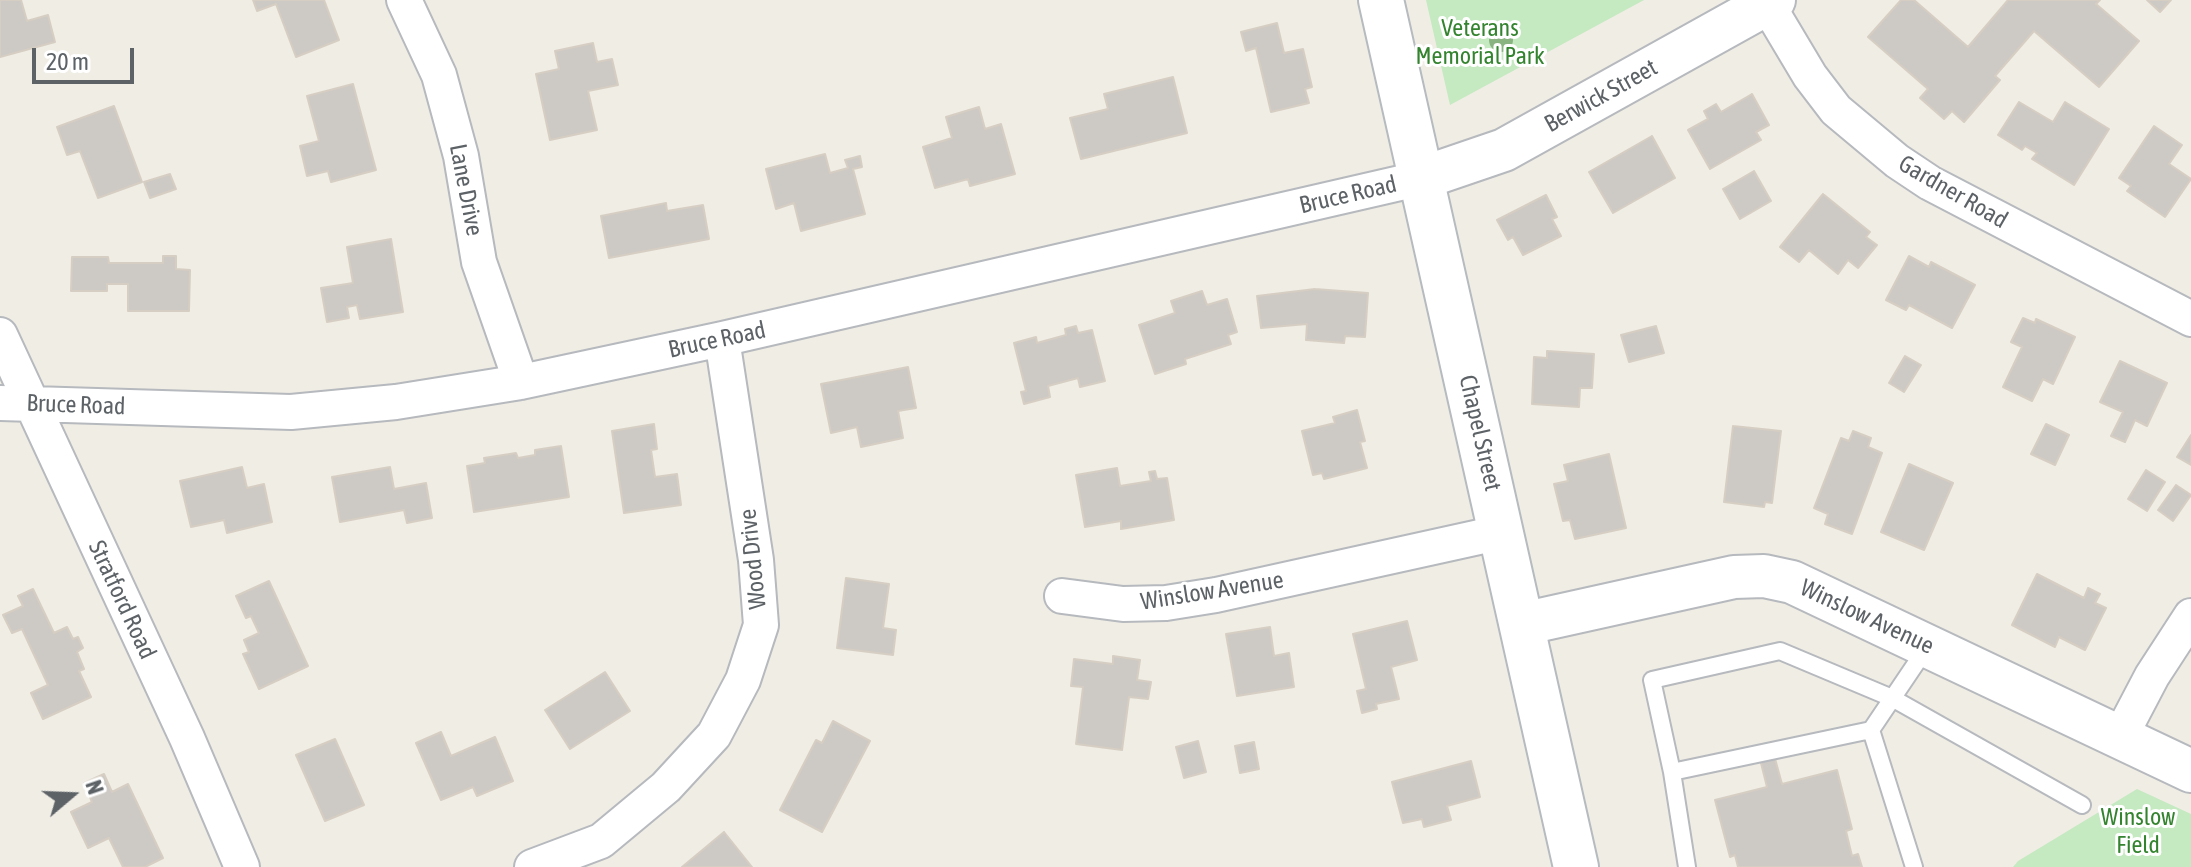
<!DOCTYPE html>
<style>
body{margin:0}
#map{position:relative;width:2191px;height:867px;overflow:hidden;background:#f0ede5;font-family:"Asap Condensed",sans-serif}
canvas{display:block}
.north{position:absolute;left:32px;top:755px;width:80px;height:80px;-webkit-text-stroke:6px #fff;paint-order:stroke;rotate:71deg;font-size:22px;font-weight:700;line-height:32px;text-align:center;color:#5d6267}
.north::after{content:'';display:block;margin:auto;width:28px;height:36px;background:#5d6267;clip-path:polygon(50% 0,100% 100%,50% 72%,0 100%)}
.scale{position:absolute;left:32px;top:48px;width:102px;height:36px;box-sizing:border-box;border:4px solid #5d6267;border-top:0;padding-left:10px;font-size:24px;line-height:28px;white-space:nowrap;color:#5d6267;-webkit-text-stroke:6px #fff;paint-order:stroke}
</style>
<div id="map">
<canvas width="2191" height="867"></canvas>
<div class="north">N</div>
<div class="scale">20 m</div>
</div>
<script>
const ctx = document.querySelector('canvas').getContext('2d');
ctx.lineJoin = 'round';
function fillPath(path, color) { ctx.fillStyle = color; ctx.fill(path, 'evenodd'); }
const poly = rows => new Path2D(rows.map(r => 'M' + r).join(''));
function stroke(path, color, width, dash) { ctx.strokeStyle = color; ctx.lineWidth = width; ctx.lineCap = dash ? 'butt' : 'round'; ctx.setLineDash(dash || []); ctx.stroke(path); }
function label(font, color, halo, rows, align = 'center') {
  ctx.font = font + ' "Asap Condensed",sans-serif'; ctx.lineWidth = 6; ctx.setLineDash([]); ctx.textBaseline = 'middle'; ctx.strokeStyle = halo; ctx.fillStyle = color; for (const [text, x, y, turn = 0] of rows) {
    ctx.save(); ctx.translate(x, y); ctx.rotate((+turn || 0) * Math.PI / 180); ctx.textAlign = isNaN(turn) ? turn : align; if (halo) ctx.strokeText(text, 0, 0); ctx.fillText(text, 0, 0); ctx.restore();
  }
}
const green = poly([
 [1426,0,1644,0,1450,105],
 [2137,789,2191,814,2191,867,2013,867,2018,861]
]);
const building = poly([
 [0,0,21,0,27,21,48,15,55,42,0,57,0,0],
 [253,0,324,0,339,40,296,57,276,4,257,11,253,0],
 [1901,0,1914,0,1968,47,2008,0,2100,0,2096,4,2139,41,2099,87,2034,31,1995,76,2000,80,1964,122,1952,111,1944,119,1920,98,1928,89,1868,37,1901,0],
 [2147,0,2171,0,2160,12,2147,0],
 [1277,23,1284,53,1303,49,1312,87,1305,89,1309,103,1271,112,1256,48,1246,51,1241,32,1277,23],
 [593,43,597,62,612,59,618,85,588,91,597,130,550,140,536,74,559,69,555,51,593,43],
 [1173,77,1187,133,1081,159,1070,118,1108,109,1104,94,1173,77],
 [353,84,376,170,331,182,328,171,307,176,300,146,319,141,307,96,353,84],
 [1752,94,1769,125,1756,132,1761,140,1710,169,1688,130,1708,119,1704,111,1716,104,1721,112,1752,94],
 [2019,102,2053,122,2065,102,2109,129,2074,185,2032,159,2037,153,2025,146,2022,150,1998,135,2019,102],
 [114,106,142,182,98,198,80,151,67,155,57,127,114,106],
 [979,107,985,129,1001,124,1015,174,970,186,968,179,935,188,923,147,952,138,946,117,979,107],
 [2154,126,2182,145,2169,164,2191,179,2165,217,2127,191,2131,186,2119,178,2154,126],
 [1652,136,1675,178,1613,213,1589,172,1652,136],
 [825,154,830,173,848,168,845,160,860,156,862,167,853,169,865,214,801,231,794,203,776,209,766,169,825,154],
 [1754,171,1771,201,1740,219,1723,189,1754,171],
 [170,174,176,189,150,198,144,182,170,174],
 [1823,194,1870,232,1866,237,1877,245,1858,268,1848,260,1838,274,1809,250,1799,262,1780,247,1823,194],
 [1546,195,1557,217,1552,219,1561,236,1523,255,1513,237,1508,240,1497,220,1546,195],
 [666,203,667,211,703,205,709,239,609,258,601,216,666,203],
 [391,239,403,312,360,319,357,305,347,307,349,318,327,322,321,288,353,283,347,247,391,239],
 [163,256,176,256,176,269,190,270,189,311,128,311,128,284,107,284,107,291,71,291,72,257,108,257,109,263,163,263,163,256],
 [1909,256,1929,267,1931,262,1975,285,1952,328,1909,305,1906,310,1886,300,1909,256],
 [1315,289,1368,293,1365,337,1345,336,1344,343,1306,340,1307,324,1261,328,1257,296,1315,289],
 [1202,291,1207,305,1227,299,1237,332,1228,335,1231,344,1185,359,1186,364,1155,374,1139,325,1175,313,1171,301,1202,291],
 [2023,318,2035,323,2036,319,2075,337,2053,384,2043,379,2032,401,2003,387,2022,347,2011,342,2023,318],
 [1076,326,1078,333,1092,330,1105,381,1080,387,1078,378,1048,386,1050,397,1024,404,1021,392,1026,391,1014,343,1036,337,1037,343,1066,335,1065,329,1076,326],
 [1656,326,1664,353,1629,362,1621,335,1656,326],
 [1547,351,1594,354,1592,388,1580,388,1579,407,1532,404,1534,357,1547,358,1547,351],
 [1905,356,1921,365,1904,392,1889,383,1905,356],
 [2120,361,2167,383,2147,426,2135,420,2125,442,2111,436,2123,412,2100,402,2120,361],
 [908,367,916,408,898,411,903,438,861,447,857,427,831,433,821,384,908,367],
 [1357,410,1365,441,1360,442,1367,468,1324,479,1322,473,1313,475,1302,431,1335,423,1333,417,1357,410],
 [654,424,657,449,651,450,655,477,677,474,681,505,624,513,612,431,654,424],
 [2046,424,2069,435,2055,465,2031,454,2046,424],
 [1733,426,1781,431,1772,503,1765,502,1764,507,1724,502,1733,426],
 [1853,431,1871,438,1868,447,1882,453,1852,534,1825,524,1828,514,1814,508,1841,438,1849,441,1853,431],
 [2191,435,2191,465,2177,457,2191,435],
 [561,446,569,497,474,512,467,466,485,463,484,458,516,453,518,458,535,455,535,450,561,446],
 [1609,454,1626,528,1575,539,1570,520,1563,521,1554,484,1568,481,1564,465,1609,454],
 [1909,464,1953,483,1924,550,1881,532,1909,464],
 [242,467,247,488,264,484,272,522,227,533,224,520,191,527,180,481,242,467],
 [390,467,394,489,426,483,432,518,407,523,404,510,340,522,332,477,390,467],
 [1117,468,1120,486,1151,481,1149,472,1155,471,1157,479,1167,478,1174,520,1121,529,1121,521,1085,527,1076,475,1117,468],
 [2146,470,2165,482,2147,511,2128,499,2146,470],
 [2176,485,2191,495,2173,521,2158,510,2176,485],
 [2037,574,2084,598,2088,588,2100,594,2095,603,2106,608,2085,650,2059,637,2055,647,2012,625,2037,574],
 [846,578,889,584,883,628,896,630,893,655,837,648,846,578],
 [269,581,308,666,259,689,243,654,249,652,244,640,259,633,251,616,246,618,236,596,269,581],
 [33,589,54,633,67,627,73,639,78,637,83,648,77,652,84,669,79,671,91,697,43,719,31,693,48,685,22,629,12,633,3,615,23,606,18,596,33,589],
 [1407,621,1417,660,1391,667,1399,699,1376,704,1377,709,1362,713,1357,691,1366,689,1353,634,1407,621],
 [1270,627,1274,656,1289,653,1294,687,1237,696,1226,634,1270,627],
 [1113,656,1140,660,1137,680,1151,682,1148,699,1129,697,1122,750,1076,744,1083,687,1071,686,1074,659,1113,664,1113,656],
 [605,672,630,711,570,749,545,710,605,672],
 [833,721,870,741,822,832,780,810,816,740,822,743,833,721],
 [441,732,451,756,495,737,513,781,477,796,473,787,441,800,416,743,441,732],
 [335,739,364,805,325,821,296,755,335,739],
 [1198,741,1206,772,1184,778,1176,747,1198,741],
 [1254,742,1259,769,1240,773,1235,746,1254,742],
 [1774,755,1782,784,1837,770,1852,829,1846,831,1852,856,1858,854,1862,867,1738,867,1735,855,1730,857,1715,800,1767,787,1760,759,1774,755],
 [1471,761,1480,797,1447,806,1451,820,1424,827,1422,819,1403,823,1392,782,1471,761],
 [104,774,112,792,128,784,163,858,145,867,123,867,109,838,88,848,71,812,92,802,84,783,104,774],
 [724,832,752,867,682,867,724,832]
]);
const service = poly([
 [1871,730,1914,867],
 [1672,772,1652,680,1780,651,1892,698,2082,805],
 [1687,867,1672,772,1871,730,1927,647]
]);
const minor = poly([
 [404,0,439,75,461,156,479,262,521,382],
 [1767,4,1810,76,1836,110,1897,161,1930,183,2191,319],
 [0,335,187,738,242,867],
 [0,403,291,412,396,402,521,382,722,339,1422,178],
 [1062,596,1123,604,1166,603,1216,595,1502,532],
 [2120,737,2152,676,2191,616],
 [532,867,601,841,666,787,714,735,743,680,761,625,756,560,722,339]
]);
const tertiary = poly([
 [1422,178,1504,150,1774,0],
 [1522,624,1734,577,1764,576,1792,582,2191,771]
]);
const secondary = poly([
 [1381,0,1576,867]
]);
const trees = [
 [1501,40]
];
const parkNames = [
 ["Veterans",1480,28],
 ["Memorial Park",1480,56],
 ["Winslow",2138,817],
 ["Field",2138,845]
];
const streetNames = [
 ["Berwick Street",1601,96,-29],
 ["Lane Drive",466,190,79],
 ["Gardner Road",1953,192,30],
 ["Bruce Road",1348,195,-13],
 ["Bruce Road",717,340,-12],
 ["Bruce Road",76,405,2],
 ["Chapel Street",1480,433,77],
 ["Wood Drive",753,559,-96],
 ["Winslow Avenue",1212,591,-9],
 ["Stratford Road",122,600,65],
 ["Winslow Avenue",1867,617,25]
];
fillPath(green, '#c5e9c0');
fillPath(building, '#cdc9c4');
stroke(building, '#d6cec3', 2);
stroke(service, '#b6b9bd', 20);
stroke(minor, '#b6b9bd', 38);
stroke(tertiary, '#b6b9bd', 46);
stroke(secondary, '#b6bbc0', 48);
stroke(service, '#fff', 16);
stroke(minor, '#fff', 34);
stroke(tertiary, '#fff', 42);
stroke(secondary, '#fff', 44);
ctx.fillStyle = '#89b381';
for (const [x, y] of trees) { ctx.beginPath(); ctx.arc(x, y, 12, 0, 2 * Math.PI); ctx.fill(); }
label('24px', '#34842f', '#fff', parkNames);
label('24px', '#5d6267', '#fff', streetNames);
</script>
